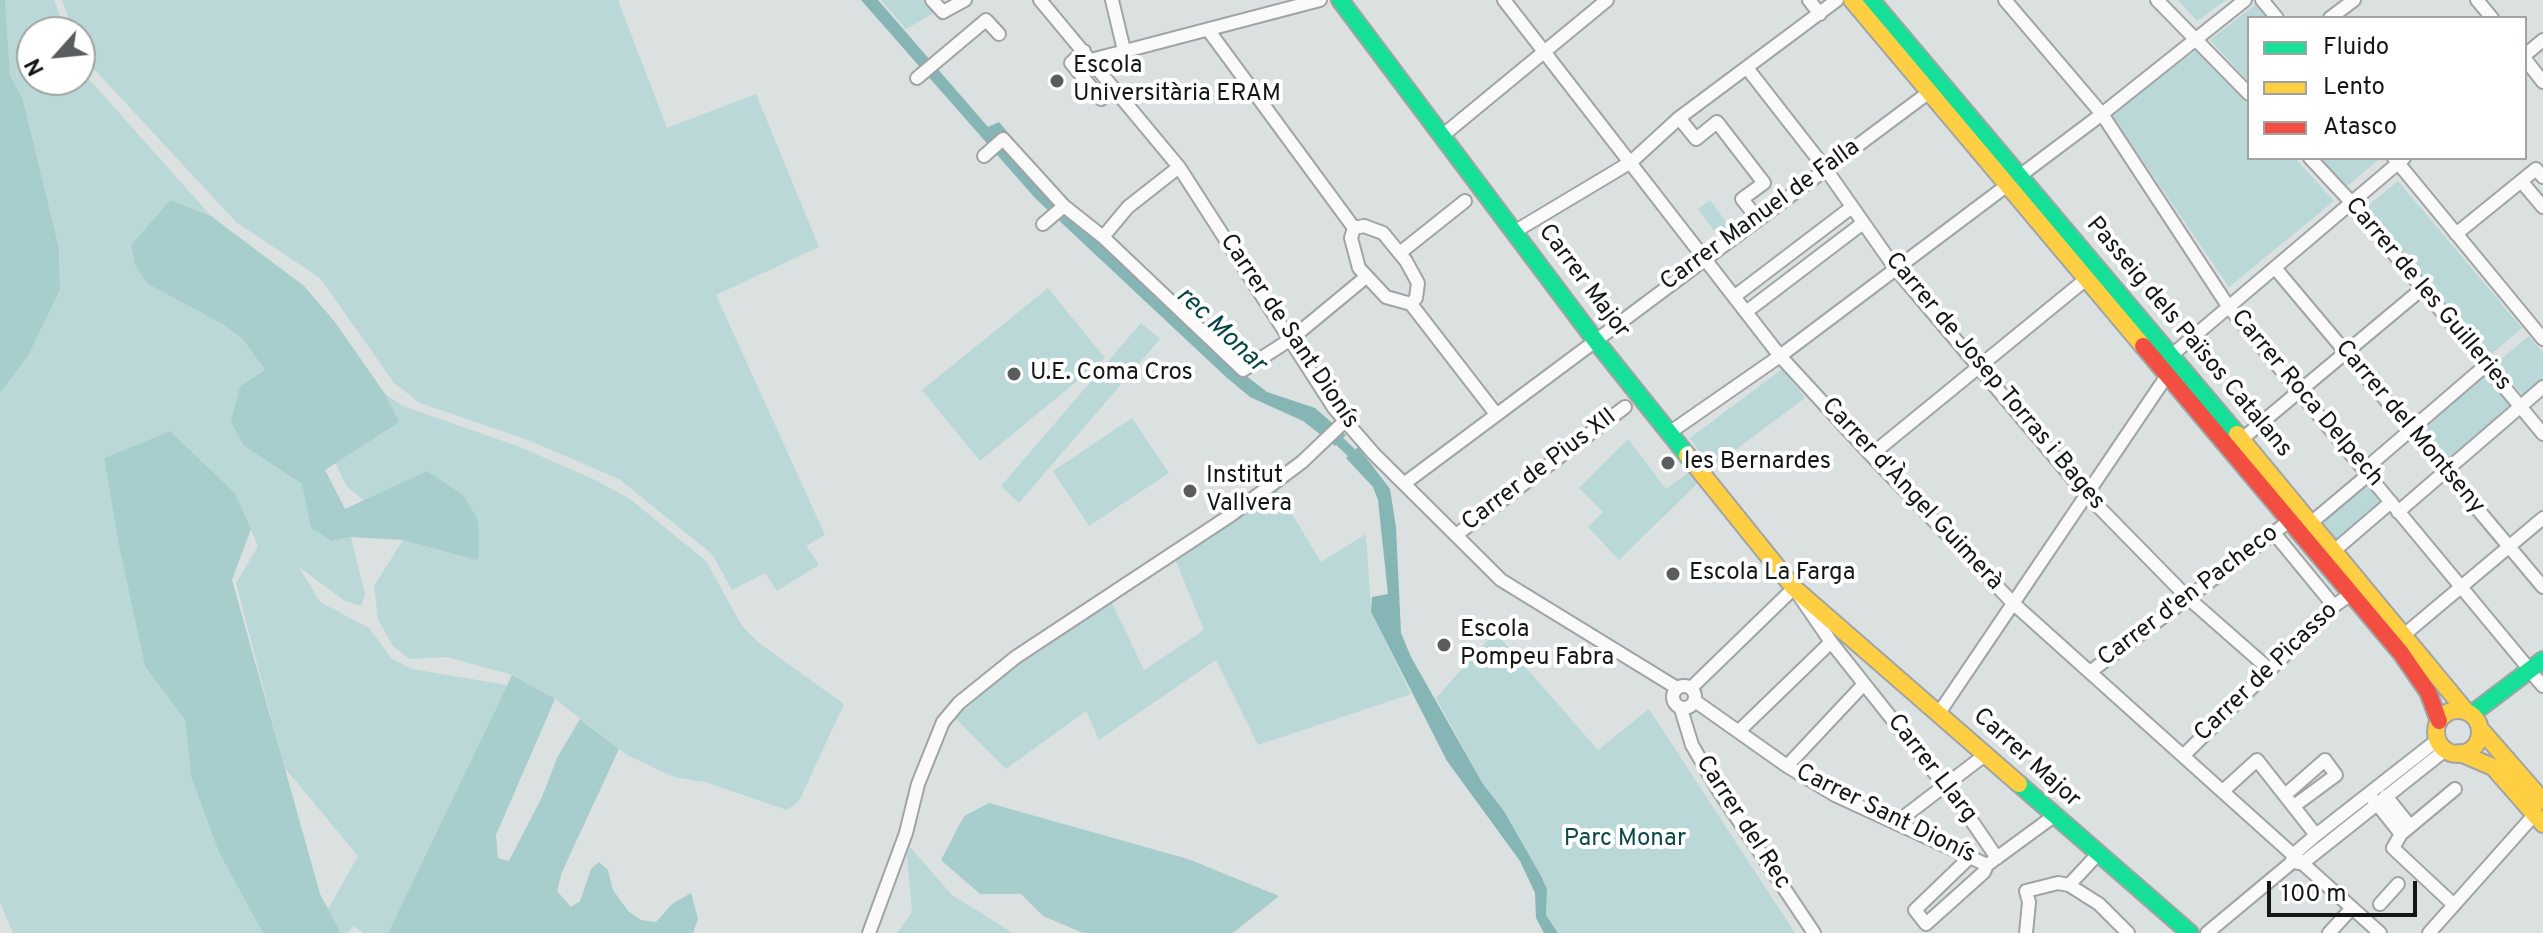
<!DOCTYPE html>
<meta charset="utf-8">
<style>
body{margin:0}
#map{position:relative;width:2543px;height:933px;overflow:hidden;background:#dbe0e0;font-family:Overpass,sans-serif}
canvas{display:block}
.legend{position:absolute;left:2247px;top:16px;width:280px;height:144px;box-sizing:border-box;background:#fff;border:2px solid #a1a2a2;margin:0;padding:10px 14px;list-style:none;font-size:24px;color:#151717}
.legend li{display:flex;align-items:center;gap:16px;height:40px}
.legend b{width:40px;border:2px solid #a1a2a2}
.north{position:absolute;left:16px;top:16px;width:80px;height:80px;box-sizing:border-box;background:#fff;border:2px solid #a1a2a2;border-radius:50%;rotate:243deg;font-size:22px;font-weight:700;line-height:32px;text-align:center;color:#151717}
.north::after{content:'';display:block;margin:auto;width:28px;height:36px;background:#5a5d5d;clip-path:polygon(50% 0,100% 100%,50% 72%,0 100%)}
.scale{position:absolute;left:2267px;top:881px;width:150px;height:36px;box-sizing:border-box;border:4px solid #151717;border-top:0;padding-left:10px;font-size:24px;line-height:28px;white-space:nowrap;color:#151717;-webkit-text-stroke:6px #fff;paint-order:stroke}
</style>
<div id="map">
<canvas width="2543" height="933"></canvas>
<ul class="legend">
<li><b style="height:10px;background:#16e098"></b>Fluido</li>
<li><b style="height:10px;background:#ffcf43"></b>Lento</li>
<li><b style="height:10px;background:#f24e42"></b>Atasco</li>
</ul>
<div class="north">N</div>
<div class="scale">100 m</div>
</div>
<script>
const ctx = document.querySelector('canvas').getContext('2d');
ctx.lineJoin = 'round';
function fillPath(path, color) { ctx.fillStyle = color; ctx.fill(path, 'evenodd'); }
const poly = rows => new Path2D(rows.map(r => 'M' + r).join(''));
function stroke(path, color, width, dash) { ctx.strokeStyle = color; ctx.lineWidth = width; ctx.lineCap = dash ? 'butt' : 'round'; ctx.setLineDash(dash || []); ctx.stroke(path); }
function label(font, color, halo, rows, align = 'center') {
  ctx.font = font + ' Overpass,sans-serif'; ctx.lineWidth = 8; ctx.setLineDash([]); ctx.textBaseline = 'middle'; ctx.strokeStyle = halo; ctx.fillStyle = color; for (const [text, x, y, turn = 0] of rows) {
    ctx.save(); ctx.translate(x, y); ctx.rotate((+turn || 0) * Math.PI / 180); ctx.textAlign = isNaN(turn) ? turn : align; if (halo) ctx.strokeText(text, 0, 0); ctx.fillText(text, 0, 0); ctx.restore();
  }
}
const green = poly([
 [5,0,54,0,66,32,32,32,32,80,80,80,80,69,211,216,170,200,131,245,148,284,224,325,242,340,265,370,240,386,244,446,302,484,332,541,351,537,365,595,361,606,345,601,299,567,320,602,369,628,392,659,412,669,507,685,388,933,363,933,354,926,347,933,341,933,328,909,358,856,284,767,236,583,258,546,235,493,170,431,104,458,118,541,145,665,185,720,191,776,263,933,13,933,0,902,0,393,28,356,60,290,59,248,23,100,10,75],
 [62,0,618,0,667,128,756,94,819,247,716,295,825,535,806,546,819,565,777,591,765,573,732,590,712,554,619,479,528,440,420,403,394,383,320,278,236,222,82,56,80,32,73,32],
 [881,0,925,0,936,12,906,29],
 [2178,0,2226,0,2197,21],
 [2256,4,2267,18,2249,18,2249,82,2210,40],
 [2198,49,2249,106,2249,158,2295,158,2334,201,2229,287,2111,114],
 [2318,158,2380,158,2345,188],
 [2398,181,2522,328,2489,356,2365,208],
 [1710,200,1735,234,1723,243,1698,209],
 [1048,288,1105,358,980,461,922,390],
 [1141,323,1160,339,1019,503,1001,486],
 [2529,336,2543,353,2543,381,2524,397,2496,363],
 [1782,369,1805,398,1711,468,1690,438],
 [2484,373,2514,406,2451,462,2421,427],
 [385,394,403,406,520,447,595,480,630,499,706,561,742,626,759,643,844,704,799,801,787,810,705,782,674,777,627,755,555,699,512,675,447,657,409,659,392,645,378,619,374,586,403,540,476,560,427,471,365,501,347,487,335,462,398,422],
 [1132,418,1169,473,1089,526,1053,471],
 [1628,439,1666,489,1693,469,1701,480,1619,560,1588,527,1603,512,1579,488],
 [2368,482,2386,503,2339,543,2322,521],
 [1277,489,1321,562,1366,534,1371,612,1411,694,1258,745,1216,660,1099,740,1086,711,1006,769,955,718,1001,677,1111,601,1144,670,1204,630,1175,559],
 [1495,632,1598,750,1649,709,1795,933,1558,933,1546,915,1547,889,1541,876,1504,811,1483,784,1436,698],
 [910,847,952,895,1013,933,897,933,912,912,907,856]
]);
const forest = poly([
 [0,0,5,0,10,75,23,100,59,248,60,290,28,356,0,393],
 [170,200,211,216,304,286,335,322,385,394,399,422,325,470,345,509,427,471,463,495,478,520,479,556,476,560,403,540,351,537,332,541,311,528,302,484,244,446,231,422,240,386,265,370,242,339,224,325,148,284,135,265,131,245],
 [170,431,235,493,251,529,232,580,320,894,341,933,263,933,219,852,191,776,185,720,145,666,118,541,104,458],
 [512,675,555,699,496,835,498,858,509,861,542,797,557,758,580,719,619,749,562,872,557,891,571,907,580,901,591,869,599,862,608,870,613,890,628,911,641,920,656,922,672,904,691,893,698,919,693,933,388,933],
 [989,803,1188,859,1279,896,1233,933,1083,933,1043,916,1021,894,980,894,941,860,964,816]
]);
const water = poly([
 [861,0,878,0,988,127,999,122,1066,202,1066,211,1249,378,1267,392,1315,408,1346,435,1335,446,1303,421,1250,397,1226,377,1035,198],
 [1358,447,1390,489,1396,527,1401,633,1411,657,1483,784,1504,811,1541,876,1547,889,1546,915,1558,933,1544,933,1536,918,1535,893,1520,861,1447,761,1371,612,1372,597,1388,594,1378,500,1373,487,1346,458]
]);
const canal = poly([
 [1331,433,1360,461]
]);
const street = poly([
 [932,0,943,12,965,0],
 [1040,0,1179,167,1334,408,1374,454,1501,580,1677,688],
 [1112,0,1123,46],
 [1504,0,1780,356,1871,455,2014,604,2380,933],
 [1809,0,1820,14],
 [2005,0,2102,114,2228,306,2530,670],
 [2157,0,2249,94],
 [2262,0,2277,18],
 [2477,0,2492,18],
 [2330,18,2354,0],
 [1209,31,1354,228],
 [1084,51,1071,63,1101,99],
 [2525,55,2543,40],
 [2525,59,2543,82],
 [1091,60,1320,0],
 [1747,68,1825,168,1895,268,2086,494,2187,597,2270,670],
 [917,78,986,20,999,34],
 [1679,118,1696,139,1717,122,1764,183,1742,199,1757,218],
 [1442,136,1607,0],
 [984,156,1003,139,1064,206,1103,237],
 [2310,158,2352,203,2543,434],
 [2394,158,2543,339],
 [1179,167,1128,207,1103,237,1243,370,1291,339,1366,277],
 [2521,181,2543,207],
 [1043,224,1064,206],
 [1364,226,1383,233,1406,261,1418,283,1416,298,1411,304,1386,297,1359,268,1351,238,1354,228,1364,226],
 [1514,232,1631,162,1679,118,1837,0],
 [2456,234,2536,169,2543,177],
 [1401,252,1465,201],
 [2275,268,2543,587],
 [1735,296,1852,207],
 [1411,304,1496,414],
 [1746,312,1863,223],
 [2166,360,2404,158],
 [1669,433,1780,356,2102,114,2245,0],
 [2242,439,2423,288],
 [1871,455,2085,280],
 [2364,470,2485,366],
 [1405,483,1928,93],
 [2398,512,2543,387],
 [2312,522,2368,475],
 [2274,533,2334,606],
 [1456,535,1625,407],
 [2335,550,2391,502],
 [2405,634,2543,518],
 [2090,672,2288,522],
 [2536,678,2543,686],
 '1673 697a11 11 0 1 1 22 0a11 11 0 1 1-22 0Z',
 [1691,688,1794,588,1831,642,1965,811,1997,858],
 [1695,701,1787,766,1835,795,1987,865],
 [1681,709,1692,745,1717,788,1814,933],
 [1939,713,2166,377],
 [1740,730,1831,642],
 [2184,755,2334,606,2351,594],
 [1787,766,1864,684],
 [2224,790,2257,760,2316,835],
 [2285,795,2325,760,2336,775,2294,806],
 [2386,796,2410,826],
 [2373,799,2401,834],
 [1897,822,1985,755],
 [1970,857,1915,910,1926,924,1984,872,1987,865,2054,816],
 [2298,863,2304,862,2444,751],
 [2069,885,2099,904,2128,933],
 [2380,904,2398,884],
 [2454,905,2393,848,2401,834,2455,789],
 [869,933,906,833,918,784,943,722,959,703,1016,657,1231,515,1302,462,1345,421],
 [2026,933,2029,902,2026,891,2058,883,2069,885,2097,855],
 [2207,933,2291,863,2294,854,2316,835,2436,741],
 [2329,933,2352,908],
 [2429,933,2535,814]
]);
const fast = poly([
 [1340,0,1595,340,1687,455],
 [1871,0,2237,434],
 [2473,713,2543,660],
 [2019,784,2190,933]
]);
const slow = poly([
 [1852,0,2143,346],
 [2237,434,2465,710],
 [1687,455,1794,588,2019,784],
 '2436 732a22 22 0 1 1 44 0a22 22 0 1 1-44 0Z',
 [2482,731,2543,801],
 [2460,753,2493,767,2543,824]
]);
const jam = poly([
 [2143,346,2401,653,2428,692,2439,721]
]);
const markers = [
 [1057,81,8,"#5a5d5d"],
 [1014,374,8,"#5a5d5d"],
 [1668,463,8,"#5a5d5d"],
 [1190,491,8,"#5a5d5d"],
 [1673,574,8,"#5a5d5d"],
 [1444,645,8,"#5a5d5d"]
];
const poiNames = [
 ["Escola",1073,67],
 ["Universitària ERAM",1073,95],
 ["U.E. Coma Cros",1030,374],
 ["les Bernardes",1684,463],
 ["Institut",1206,477],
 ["Vallvera",1206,505],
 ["Escola La Farga",1689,574],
 ["Escola",1460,631],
 ["Pompeu Fabra",1460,659]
];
const streetNames = [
 ["Carrer Manuel de Falla",1761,216,-36],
 ["Carrer Major",1583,282,53],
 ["Carrer de les Guilleries",2427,295,50],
 ["Carrer de Sant Dionís",1288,332,56],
 ["Passeig dels Països Catalans",2188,338,50],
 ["Carrer de Josep Torras i Bages",1994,382,50],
 ["Carrer Roca Delpech",2306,399,50],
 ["Carrer del Montseny",2409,428,50],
 ["Carrer de Pius XII",1540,471,-37],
 ["Carrer d'Àngel Guimerà",1911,495,47],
 ["Carrer d'en Pacheco",2189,597,-37],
 ["Carrer de Picasso",2267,673,-44],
 ["Carrer Major",2026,759,42],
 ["Carrer Llarg",1931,769,52],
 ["Carrer Sant Dionís",1885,815,26],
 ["Carrer del Rec",1742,823,57]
];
const parkNames = [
 ["Parc Monar",1625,840]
];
const waterNames = [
 ["rec Monar",1220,331,43]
];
fillPath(green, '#bbd8d9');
fillPath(forest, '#a7cdcd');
fillPath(water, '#86b5b5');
stroke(canal, '#86b5b5', 10);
stroke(street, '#a1a4a4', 16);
stroke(fast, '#a1a4a4', 20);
stroke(slow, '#a1a4a4', 20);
stroke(jam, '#a1a4a4', 20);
stroke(street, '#fafafa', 12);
stroke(fast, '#16e098', 16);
stroke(slow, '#ffcf43', 16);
stroke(jam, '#f24e42', 16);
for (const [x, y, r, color] of markers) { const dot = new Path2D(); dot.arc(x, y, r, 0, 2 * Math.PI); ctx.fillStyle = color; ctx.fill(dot); stroke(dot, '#fff', 3); }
label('24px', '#151717', '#fff', poiNames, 'left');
label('24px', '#151717', '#fff', streetNames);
label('24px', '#0e494a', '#fff', parkNames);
label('italic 26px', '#054445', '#fff', waterNames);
</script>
